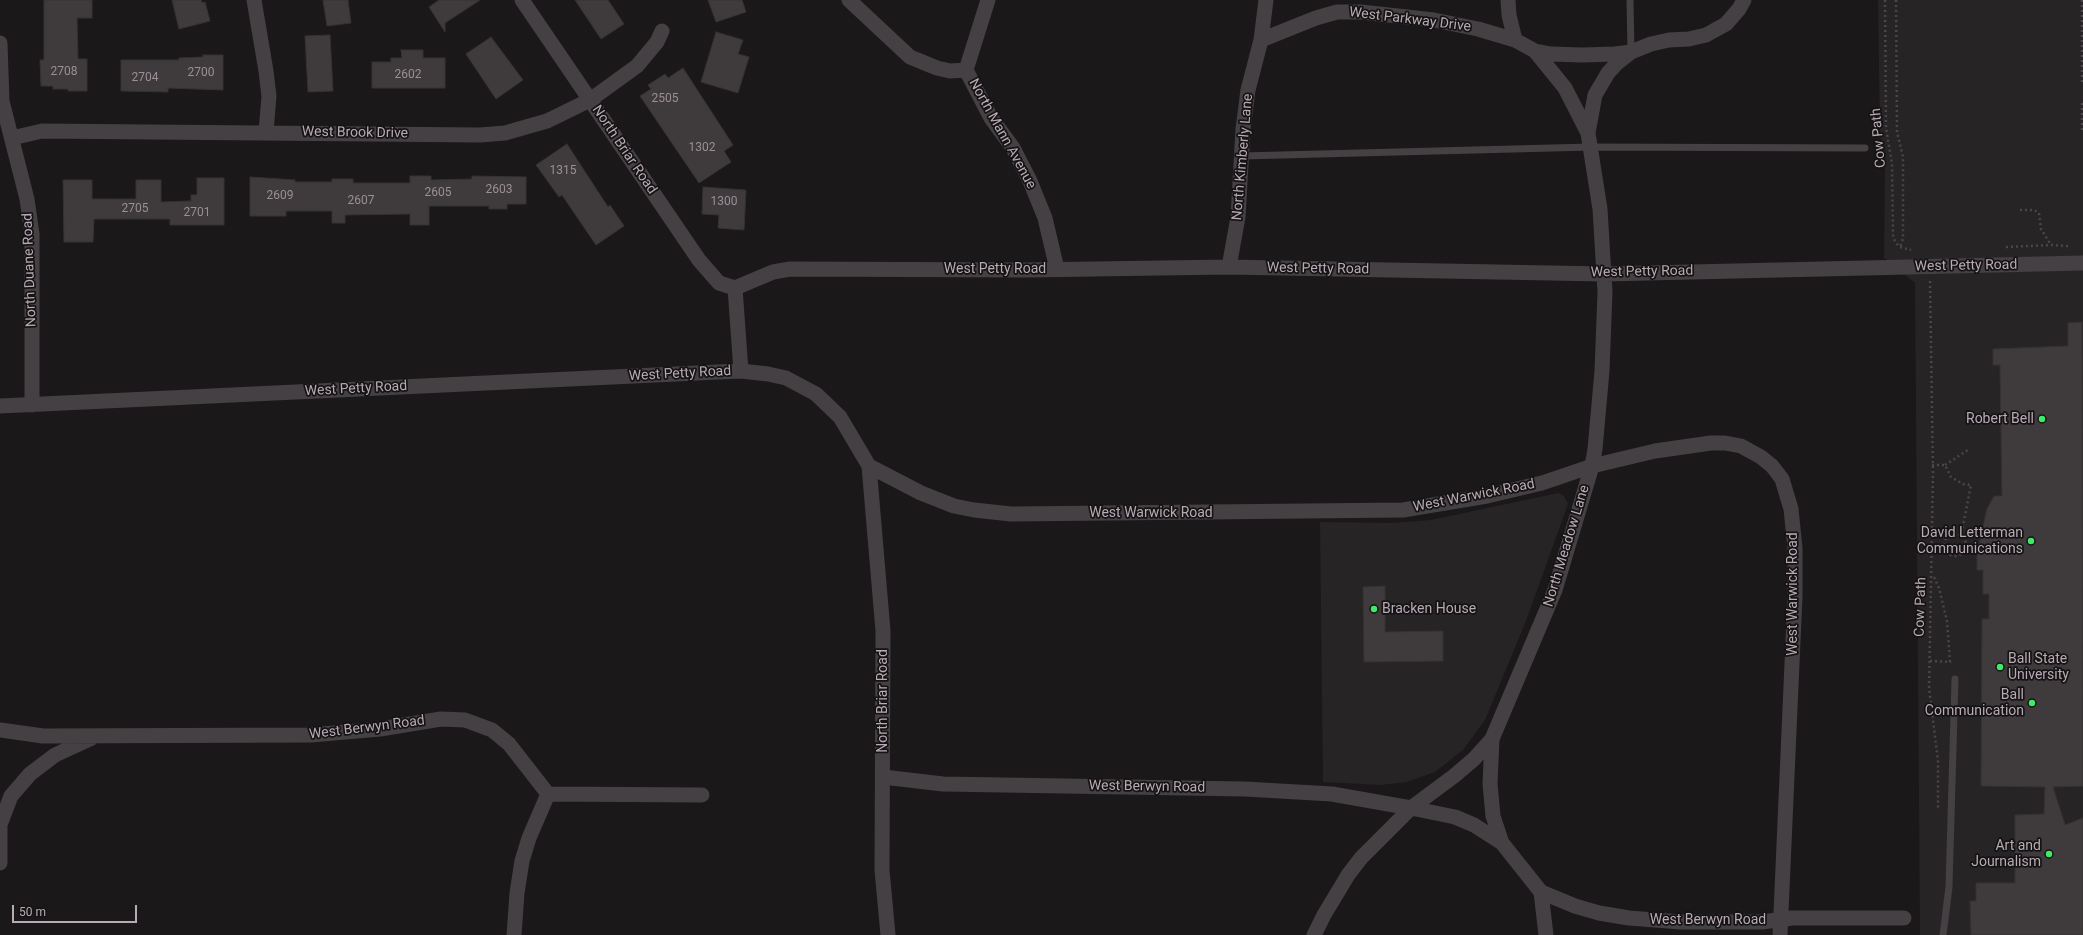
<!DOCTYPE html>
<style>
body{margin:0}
#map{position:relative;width:2083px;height:935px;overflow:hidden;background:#1a1819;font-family:Roboto,sans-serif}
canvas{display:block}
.scale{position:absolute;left:12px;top:905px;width:125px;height:18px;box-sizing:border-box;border:2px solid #b9abb5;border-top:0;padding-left:5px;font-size:12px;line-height:14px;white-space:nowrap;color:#b9abb5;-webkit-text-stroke:3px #151314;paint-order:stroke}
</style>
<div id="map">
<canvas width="2083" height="935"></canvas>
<div class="scale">50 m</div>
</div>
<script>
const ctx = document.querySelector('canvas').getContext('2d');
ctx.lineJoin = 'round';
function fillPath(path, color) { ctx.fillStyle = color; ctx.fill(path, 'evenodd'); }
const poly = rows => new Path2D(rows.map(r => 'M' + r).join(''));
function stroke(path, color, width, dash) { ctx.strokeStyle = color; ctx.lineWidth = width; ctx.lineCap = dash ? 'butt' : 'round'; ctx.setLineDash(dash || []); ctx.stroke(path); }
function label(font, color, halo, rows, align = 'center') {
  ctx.font = font + ' Roboto,sans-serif'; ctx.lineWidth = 3.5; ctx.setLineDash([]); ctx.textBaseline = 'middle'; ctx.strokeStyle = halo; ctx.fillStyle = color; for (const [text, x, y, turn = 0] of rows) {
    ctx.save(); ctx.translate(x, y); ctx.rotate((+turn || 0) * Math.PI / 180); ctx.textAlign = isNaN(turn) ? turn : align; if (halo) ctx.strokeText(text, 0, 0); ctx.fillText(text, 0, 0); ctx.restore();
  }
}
const built = poly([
 [1878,0,2083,0,2083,935,1920,935,1915,283,1884,258,1885,166,1880,130],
 [1558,493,1564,496,1568,504,1526,621,1485,720,1463,750,1435,772,1407,782,1380,785,1323,782,1320,522,1391,523,1431,520]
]);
const building = poly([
 [44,0,92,0,92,18,77,18,78,59,87,59,87,91,68,91,68,89,53,89,53,86,41,86,40,60,44,60,44,0],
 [172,0,201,0,202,3,205,2,210,21,179,29,172,0],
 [323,0,348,0,351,23,327,26,323,0],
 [439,0,480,0,445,23,445,32,429,7,439,0],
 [575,0,608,0,624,24,601,39,575,0],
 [708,0,742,0,746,12,716,22,708,0],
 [716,32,743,40,738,54,749,57,738,93,701,82,716,32],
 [330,35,333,91,308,92,305,36,330,35],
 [491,37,523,80,496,99,466,54,491,37],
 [401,50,423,50,423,58,445,58,445,88,372,88,372,62,391,62,391,58,402,58,401,50],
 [203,55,223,55,223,90,168,88,168,92,121,91,121,60,179,60,179,58,203,57,203,55],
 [683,68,733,145,724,151,731,162,699,183,640,96,651,89,648,85,665,74,668,78,683,68],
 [567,144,608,207,610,205,624,226,596,245,562,195,559,197,536,165,567,144],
 [410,176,431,176,431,180,472,179,472,176,526,177,526,204,507,204,507,209,489,209,489,206,429,206,429,225,410,225,410,214,345,215,345,223,332,223,332,211,286,211,286,216,250,216,250,177,295,180,295,182,332,182,332,179,353,179,353,183,410,183,410,176],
 [197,178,224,178,224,225,170,225,170,219,94,219,93,242,64,242,63,180,92,180,92,199,136,199,136,180,161,180,161,202,191,201,191,195,197,195,197,178],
 [703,187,746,190,744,230,718,228,719,215,702,214,703,187],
 [2082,322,2083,786,2053,787,2065,825,2083,818,2083,935,1971,935,1970,901,1976,901,1976,883,2015,883,2015,815,2044,814,2045,787,1981,786,1982,619,1989,619,1989,594,1983,594,1983,570,1977,570,1977,554,1987,509,1994,496,2002,496,2000,365,1993,365,1993,349,2068,346,2068,323,2082,322],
 [1385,586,1385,632,1443,631,1443,661,1364,662,1363,587,1385,586]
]);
const path = poly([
 [1885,0,1886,128,1892,164,1893,235,1895,242,1900,247,1911,250],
 [1896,0,1897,132,1903,157,1903,239,1900,247],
 [2082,0,2082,83],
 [2082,130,2082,103],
 [2020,210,2034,210,2039,213,2041,229,2051,245],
 [2006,247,2051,245,2068,246],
 [1930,281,1933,473,1929,688,1938,761,1938,809],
 [1932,465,1945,465,1951,477,1963,484,1971,485,1961,536],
 [1945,465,1968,450],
 '1944 545a11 11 0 1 1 22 0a11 11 0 1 1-22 0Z',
 [1932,546,1943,547],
 [1930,661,1950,662,1947,621,1939,588,1933,575]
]);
const lane = poly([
 [1630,0,1631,52],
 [1242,156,1591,147,1865,148],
 [1943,935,1949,887,1955,679]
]);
const street = poly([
 [254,0,266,71,269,96,266,132],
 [522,0,699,260,719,283,735,288],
 [849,0,910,57,937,68,950,71,966,70],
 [988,0,966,70,991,118,1013,148,1030,181,1045,218,1057,269],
 [1508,0,1509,15,1515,40],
 [1261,40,1316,18,1337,12,1361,12,1434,20,1478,29,1515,40,1535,51,1551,54,1582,55,1615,54,1631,52],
 [0,43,2,101,27,199,32,234,32,405],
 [1535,51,1565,88,1588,133,1600,209,1605,292,1602,371,1595,449,1592,466,1555,590,1492,739,1490,784,1493,816,1502,843,1541,892,1546,935],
 [1588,133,1595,95,1608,73,1617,63,1631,52,1651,44,1669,40,1689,39,1706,35,1726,24,1739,9,1744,0],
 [12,138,42,131,480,135,505,133,547,121,590,100,637,66,657,42,662,31],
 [1229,267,1238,217,1243,129,1248,90,1261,40,1266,0],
 [735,288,773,272,790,269,1027,270,1229,267,1604,274,2083,263],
 [735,288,741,371],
 [0,406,718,372,741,371,768,374,786,378,816,394,840,417,869,466,921,493,954,506,974,510,1011,514,1403,510,1487,496,1542,483,1592,466,1655,451,1711,443,1725,443,1741,446,1761,457,1772,466,1782,479,1791,509,1795,548,1795,596,1780,935],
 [869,466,883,631,882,870,888,935],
 [0,730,43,736,311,735,380,729,441,719,465,720,492,730,509,744,548,794,702,795],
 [883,777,943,784,1245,789,1332,794,1411,808,1454,776,1474,759,1492,739],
 [0,815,0,863],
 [1,822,11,796,30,774,55,755,92,738],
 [1541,892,1575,906,1599,913,1629,918,1681,922,1762,922,1792,918,1904,918],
 [514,935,517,893,522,861,529,838,548,794],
 [1314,935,1324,915,1348,875,1361,858,1411,808,1455,817,1474,825,1502,843]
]);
const markers = [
 [2042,419,4,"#41e968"],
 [2031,541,4,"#41e968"],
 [1374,609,4,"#41e968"],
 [2000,667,4,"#41e968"],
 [2032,703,4,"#41e968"],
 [2049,854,4,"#41e968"]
];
const numberNames = [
 ["2708",64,72],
 ["2700",201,73],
 ["2602",408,75],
 ["2704",145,78],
 ["2505",665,99],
 ["1302",702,148],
 ["1315",563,171],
 ["2603",499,190],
 ["2605",438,193],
 ["2609",280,196],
 ["2607",361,201],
 ["1300",724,202],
 ["2705",135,209],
 ["2701",197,213]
];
const streetNames = [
 ["West Parkway Drive",1410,20,7],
 ["West Brook Drive",355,133,1],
 ["North Mann Avenue",1002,134,61],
 ["Cow Path",1879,138,-95],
 ["North Briar Road",624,150,56],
 ["North Kimberly Lane",1243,157,-85],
 ["West Petty Road",1966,266,-1],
 ["West Petty Road",995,269],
 ["West Petty Road",1318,269,1],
 ["North Duane Road",30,270,-92],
 ["West Petty Road",1642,272,-1],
 ["West Petty Road",680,374,-3],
 ["West Petty Road",356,389,-3],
 ["West Warwick Road",1474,496,-11],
 ["West Warwick Road",1151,513],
 ["North Meadow Lane",1567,546,-73],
 ["West Warwick Road",1793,594,-90],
 ["Cow Path",1921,607,-88],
 ["North Briar Road",883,701,-90],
 ["West Berwyn Road",367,728,-7],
 ["West Berwyn Road",1147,787,1],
 ["West Berwyn Road",1708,920]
];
const poiNames = [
 ["Robert Bell",2034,419],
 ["David Letterman",2023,533],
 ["Communications",2023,549],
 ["Bracken House",1382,609,"left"],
 ["Ball State",2008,659,"left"],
 ["University",2008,675,"left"],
 ["Ball",2024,695],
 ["Communication",2024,711],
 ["Art and",2041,846],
 ["Journalism",2041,862]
];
fillPath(built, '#272425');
fillPath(building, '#3f3a3c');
stroke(building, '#363233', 1);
stroke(path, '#4c454b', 2.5, [2, 3]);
stroke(lane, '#454043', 7);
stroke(street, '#454043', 15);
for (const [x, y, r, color] of markers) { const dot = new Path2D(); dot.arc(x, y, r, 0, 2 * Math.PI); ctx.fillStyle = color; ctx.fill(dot); stroke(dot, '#151314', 1.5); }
label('12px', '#9a8f97', null, numberNames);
label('14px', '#b9abb5', '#151314', streetNames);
label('14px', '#b9abb5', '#151314', poiNames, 'right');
</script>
